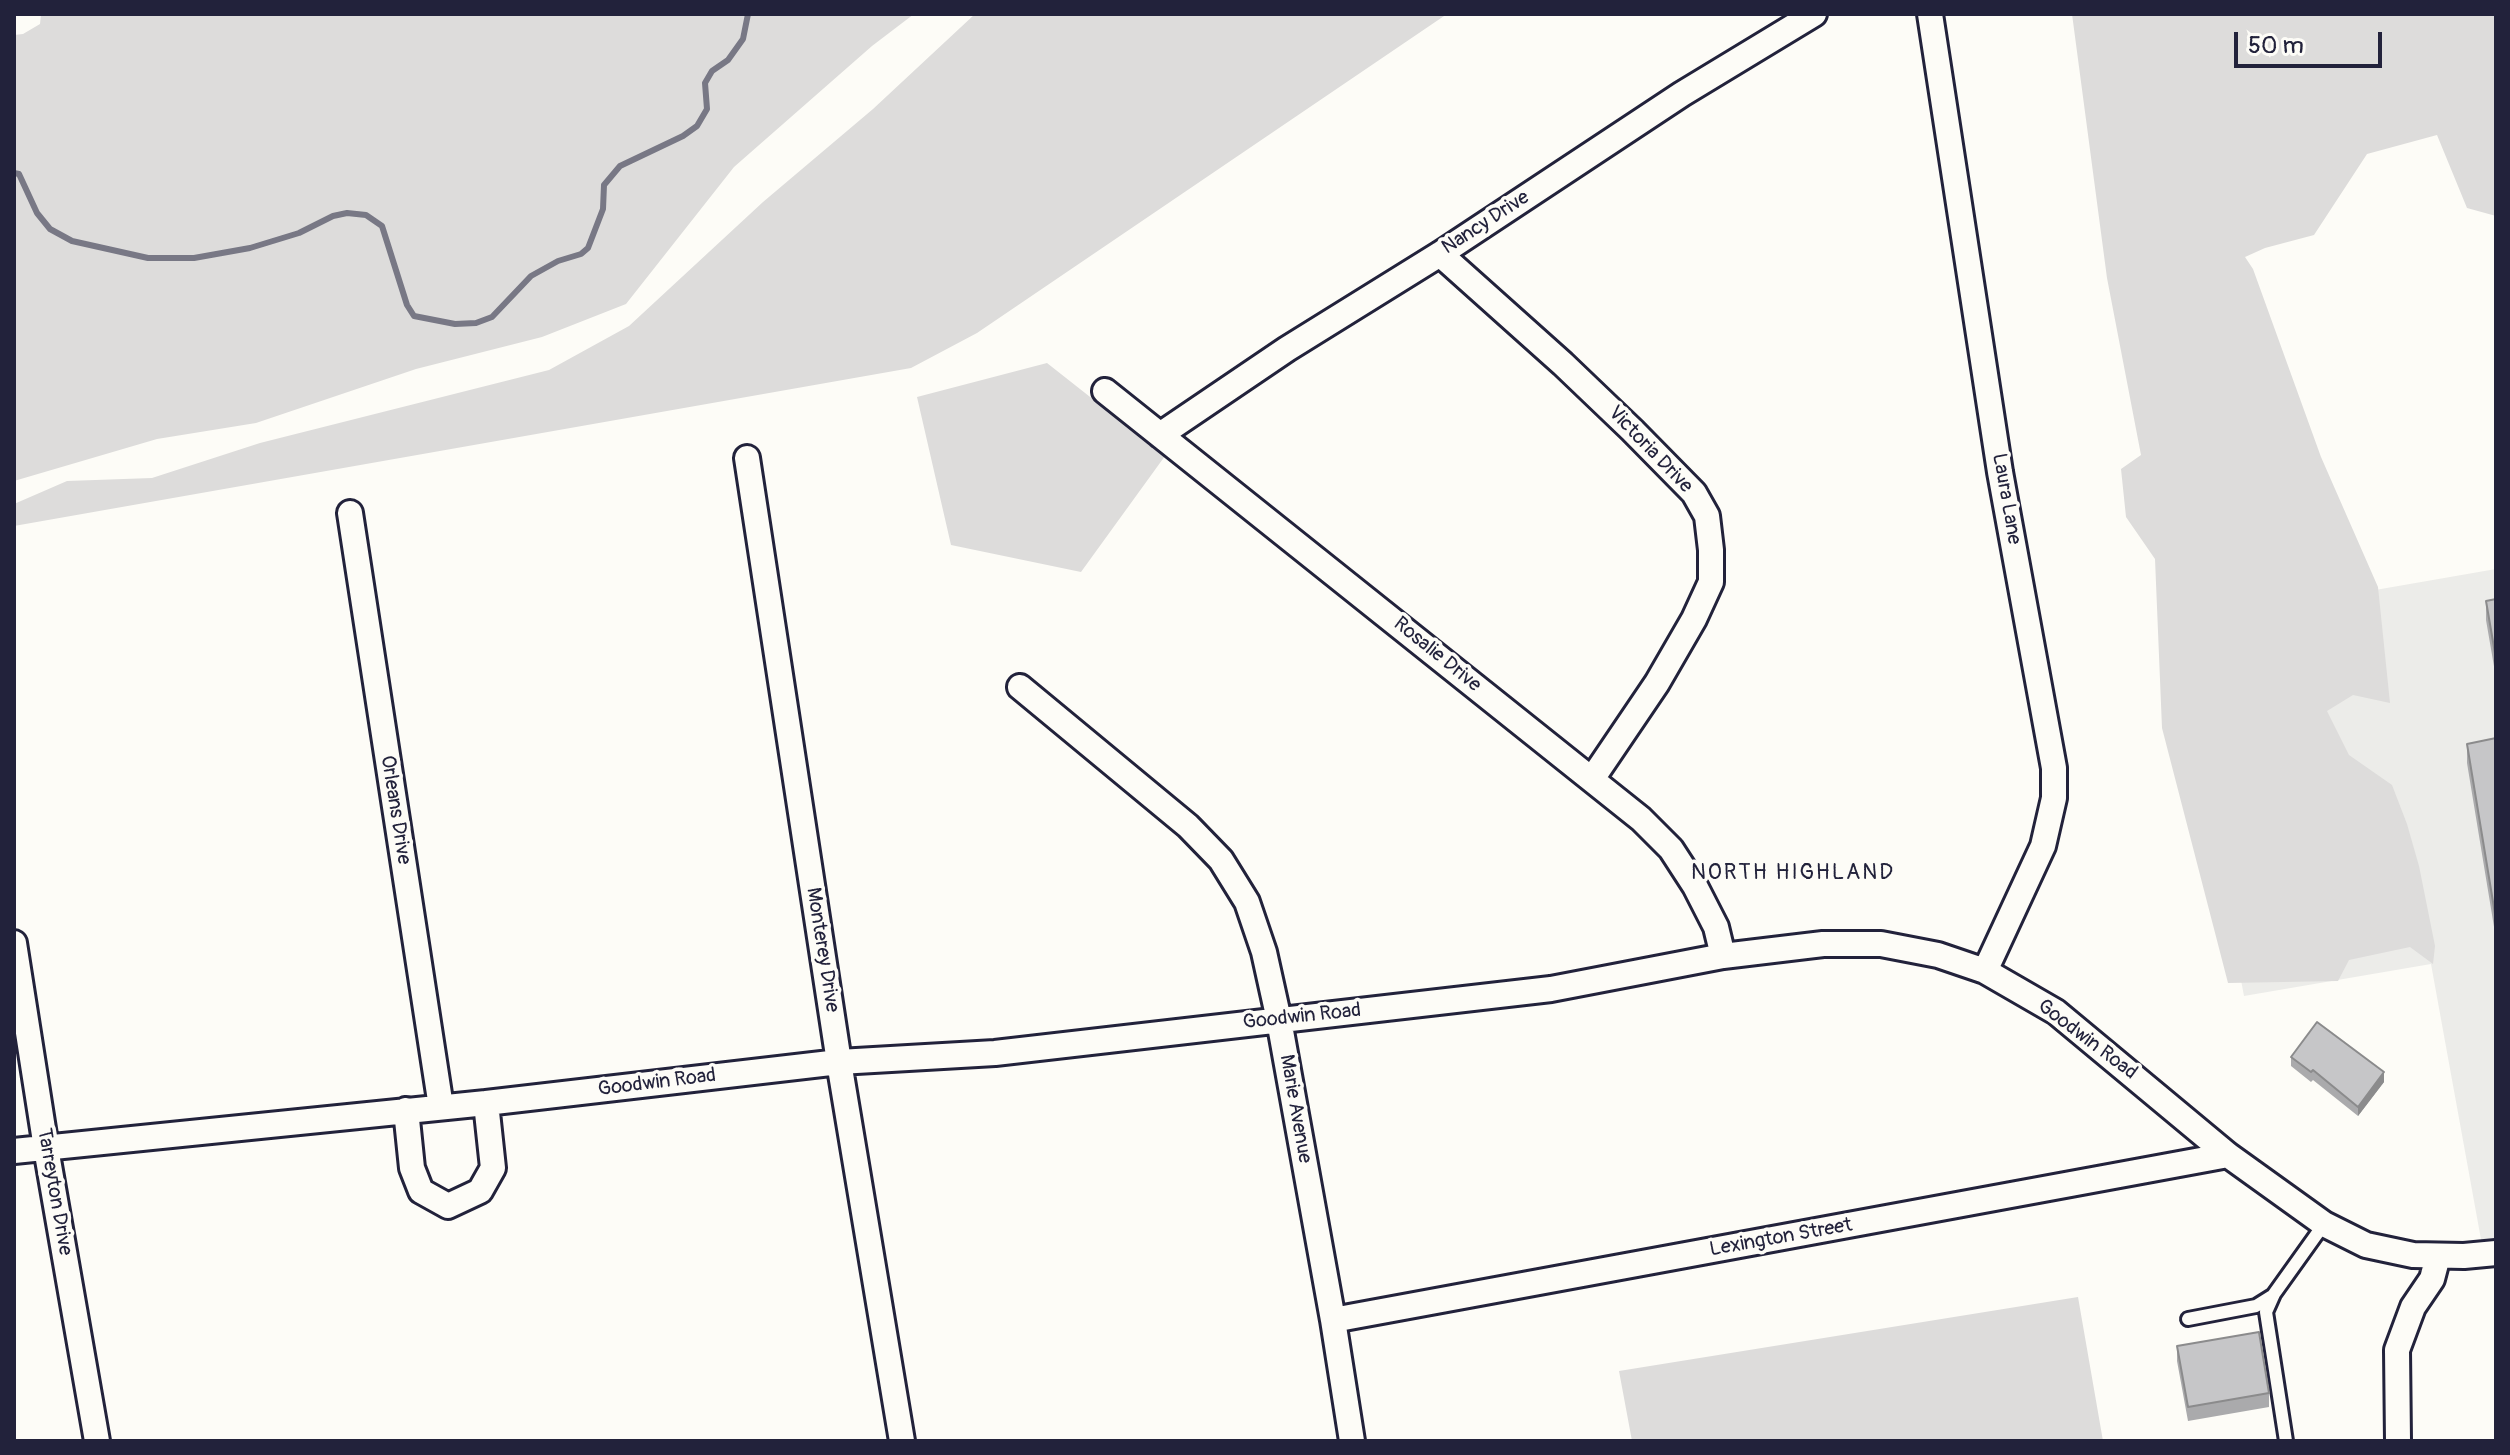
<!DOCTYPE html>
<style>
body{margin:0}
#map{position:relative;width:2510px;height:1455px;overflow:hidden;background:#fdfcf7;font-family:Pangolin,sans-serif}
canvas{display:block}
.frame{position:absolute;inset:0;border:16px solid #22223b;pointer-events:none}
.scale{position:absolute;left:2234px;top:32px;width:148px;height:36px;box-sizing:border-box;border:4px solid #22223b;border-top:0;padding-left:10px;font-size:24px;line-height:28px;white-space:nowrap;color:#22223b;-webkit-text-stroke:6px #fdfcf7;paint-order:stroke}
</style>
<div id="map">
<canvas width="2510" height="1455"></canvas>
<div class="frame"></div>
<div class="scale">50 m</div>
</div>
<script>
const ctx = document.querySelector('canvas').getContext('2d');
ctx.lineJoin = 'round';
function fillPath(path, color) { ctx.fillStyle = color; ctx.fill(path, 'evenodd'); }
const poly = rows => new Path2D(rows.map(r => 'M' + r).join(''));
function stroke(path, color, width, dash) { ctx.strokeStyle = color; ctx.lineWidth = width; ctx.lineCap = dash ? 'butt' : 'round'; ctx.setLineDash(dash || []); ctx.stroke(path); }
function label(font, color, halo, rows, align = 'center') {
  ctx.font = font + ' Pangolin,sans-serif'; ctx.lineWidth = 7; ctx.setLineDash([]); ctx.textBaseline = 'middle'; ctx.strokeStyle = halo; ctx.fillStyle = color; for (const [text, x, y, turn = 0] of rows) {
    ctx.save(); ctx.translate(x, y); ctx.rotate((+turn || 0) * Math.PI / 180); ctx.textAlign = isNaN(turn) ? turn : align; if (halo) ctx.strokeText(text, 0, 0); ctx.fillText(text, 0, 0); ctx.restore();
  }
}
const built = poly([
 [2496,569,2496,1244,2482,1245,2431,964,2244,996,2174,625]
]);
const green = poly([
 [41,14,914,14,872,46,734,167,626,304,542,337,416,369,256,423,157,439,14,481,14,35,23,34,40,24],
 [975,14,1447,14,977,333,911,368,14,526,14,504,67,481,152,478,260,443,549,370,629,326,763,202,873,109],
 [2072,14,2496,14,2496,216,2467,208,2437,135,2367,154,2314,235,2265,248,2245,257,2253,269,2321,457,2378,587,2390,703,2353,695,2327,711,2349,755,2392,785,2407,824,2419,866,2435,946,2433,964,2410,947,2349,960,2338,981,2228,983,2162,728,2155,559,2126,517,2121,469,2141,455,2107,278],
 [1047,363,1165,456,1081,572,951,545,917,397],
 [2078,1297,2103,1441,1632,1441,1619,1371]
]);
const stream = poly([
 [14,173,19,174,37,213,50,229,72,241,148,258,194,258,250,248,299,233,333,216,347,213,366,215,382,226,407,305,414,316,455,324,476,323,492,317,531,276,558,261,581,254,588,248,603,209,604,185,620,166,683,136,697,126,707,109,705,83,712,71,728,60,743,39,748,14]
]);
const lane = poly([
 [2188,1319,2256,1306,2272,1296],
 [2286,1441,2266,1312,2274,1294,2324,1224]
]);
const street = poly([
 [1930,14,2000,472,2054,768,2054,798,2043,846,1985,971],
 [1440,254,1563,364,1632,430,1694,493,1707,516,1711,550,1711,582,1694,619,1657,683,1592,779],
 [1105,391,1641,819,1671,849,1695,886,1716,927,1723,956],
 [1160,435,1287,349,1440,254,1682,94,1814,14],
 [747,458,839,1062,902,1441],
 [350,513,441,1107],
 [1020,687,1188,826,1221,860,1247,902,1264,952,1279,1020,1333,1320,1352,1441],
 [14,943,46,1148,97,1441],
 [406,1110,412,1168,421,1191,448,1206,480,1191,493,1168,486,1103],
 [14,1151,486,1103,839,1062,995,1053,1551,989,1723,956,1823,944,1881,944,1938,955,1985,971,2056,1012,2228,1155,2324,1224,2366,1245,2413,1255,2464,1256,2496,1253],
 [1333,1320,2228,1155],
 [2398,1441,2397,1350,2413,1307,2432,1279,2438,1256]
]);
const wall = poly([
 [2496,599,2496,678,2486,620,2486,601],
 [2496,738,2496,939,2467,763,2467,744],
 [2291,1057,2384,1082,2358,1116,2313,1080,2311,1082,2291,1066],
 [2177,1346,2269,1393,2269,1407,2188,1421,2177,1361]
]);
const shadedWall = poly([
 [2384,1072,2384,1082,2358,1116,2358,1107]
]);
const building = poly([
 [2496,599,2496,659,2486,601,2496,599],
 [2496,738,2496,920,2467,744,2496,738],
 [2317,1022,2384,1072,2358,1107,2313,1070,2311,1072,2291,1057,2317,1022],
 [2259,1332,2269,1393,2188,1407,2177,1346,2259,1332]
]);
const streetNames = [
 ["Nancy Drive",1486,223,-33],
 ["Victoria Drive",1650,450,46],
 ["Laura Lane",2006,499,80],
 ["Rosalie Drive",1437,655,39],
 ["Orleans Drive",395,810,81],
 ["Monterey Drive",822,950,81],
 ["Goodwin Road",1302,1017,-6],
 ["Goodwin Road",2087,1040,37],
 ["Goodwin Road",657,1083,-7],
 ["Marie Avenue",1295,1109,80],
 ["Tarreyton Drive",54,1192,80],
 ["Lexington Street",1781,1238,-10]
];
const neighbourhoodNames = [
 ["NORTH HIGHLAND",1793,873]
];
fillPath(built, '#ecece9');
fillPath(green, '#dddcdb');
stroke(stream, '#787885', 6);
stroke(lane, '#22223b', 18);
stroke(street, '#22223b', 30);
stroke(lane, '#fdfcf7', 12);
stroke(street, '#fdfcf7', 24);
fillPath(wall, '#aaaaac');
fillPath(shadedWall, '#8b8b8c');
fillPath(building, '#c6c6c8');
stroke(building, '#8b8b8c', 2);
label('20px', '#22223b', '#fdfcf7', streetNames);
ctx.letterSpacing = '2px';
label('22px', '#22223b', '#fdfcf7', neighbourhoodNames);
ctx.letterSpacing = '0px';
</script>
